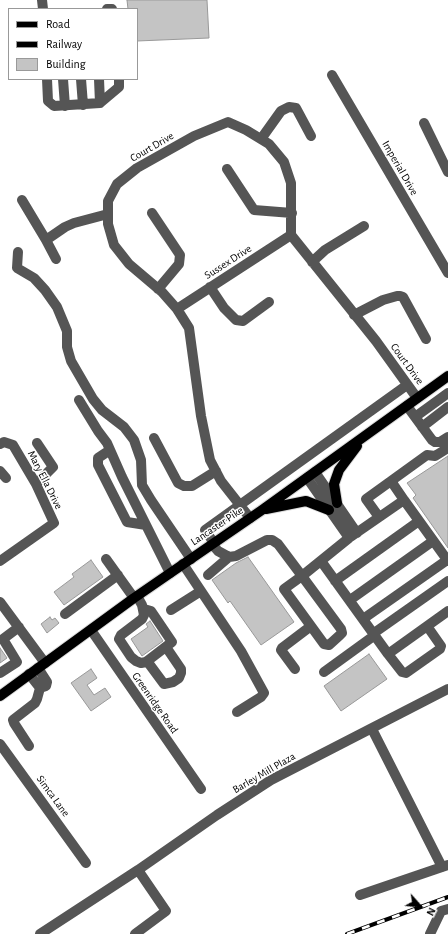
<!DOCTYPE html>
<style>
body{margin:0}
#map{position:relative;width:448px;height:934px;overflow:hidden;background:#fff;font-family:"Alegreya Sans",sans-serif}
canvas{display:block}
.legend{position:absolute;left:8px;top:8px;width:130px;height:72px;box-sizing:border-box;background:#fff;border:1px solid #999;margin:0;padding:5px 7px;list-style:none;font-size:12px;color:#000}
.legend li{display:flex;align-items:center;gap:8px;height:20px}
.legend b{width:20px;border:1px solid #999}
.north{position:absolute;left:400px;top:886px;width:40px;height:40px;-webkit-text-stroke:3px #fff;paint-order:stroke;rotate:117deg;font-size:11px;font-weight:700;line-height:16px;text-align:center;color:#000}
.north::after{content:'';display:block;margin:auto;width:14px;height:18px;background:#000;clip-path:polygon(50% 0,100% 100%,50% 72%,0 100%)}
</style>
<div id="map">
<canvas width="448" height="934"></canvas>
<ul class="legend">
<li><b style="height:5px;background:#000"></b>Road</li>
<li><b style="height:5px;background:#000"></b>Railway</li>
<li><b style="height:11px;background:#c4c4c4"></b>Building</li>
</ul>
<div class="north">N</div>
</div>
<script>
const ctx = document.querySelector('canvas').getContext('2d');
ctx.lineJoin = 'round';
function fillPath(path, color) { ctx.fillStyle = color; ctx.fill(path, 'evenodd'); }
const poly = rows => new Path2D(rows.map(r => 'M' + r).join(''));
function stroke(path, color, width, dash) { ctx.strokeStyle = color; ctx.lineWidth = width; ctx.lineCap = dash ? 'butt' : 'round'; ctx.setLineDash(dash || []); ctx.stroke(path); }
function label(font, color, halo, rows, align = 'center') {
  ctx.font = font + ' "Alegreya Sans",sans-serif'; ctx.lineWidth = 3; ctx.setLineDash([]); ctx.textBaseline = 'middle'; ctx.strokeStyle = halo; ctx.fillStyle = color; for (const [text, x, y, turn = 0] of rows) {
    ctx.save(); ctx.translate(x, y); ctx.rotate((+turn || 0) * Math.PI / 180); ctx.textAlign = isNaN(turn) ? turn : align; if (halo) ctx.strokeText(text, 0, 0); ctx.fillText(text, 0, 0); ctx.restore();
  }
}
const building = poly([
 [127,0,207,0,209,38,137,41,137,9,128,9,127,0],
 [448,456,448,548,413,498,416,495,407,483,448,456],
 [248,557,294,622,261,645,230,601,228,603,212,580,236,563,248,557],
 [91,560,103,577,64,605,54,592,74,577,72,574,91,560],
 [50,617,52,620,55,618,59,623,47,633,41,624,50,617],
 [150,621,163,641,142,656,131,639,148,627,146,624,150,621],
 [0,648,7,658,0,663,0,648],
 [369,654,387,679,341,711,324,686,369,654],
 [91,669,97,678,87,685,94,695,105,688,111,697,91,711,71,683,91,669]
]);
const minor = poly([
 [42,0,43,9],
 [107,9,112,9],
 [332,75,448,273],
 [47,79,48,101,54,106,100,103,119,87,119,79],
 [63,79,65,106],
 [81,79,83,105],
 [99,79,100,103],
 [424,123,448,172],
 [261,139,281,111,289,107,296,108,311,136],
 [227,169,254,210,292,213],
 [22,200,46,240,65,227,74,223,108,214],
 [152,213,180,255,179,264,158,289],
 [46,240,56,259],
 [18,252,17,268,34,278,45,290,57,307,67,331,67,347,71,361,93,399,102,410,124,427,134,440,141,460,142,485,151,500,191,559],
 [312,262,325,250,364,226],
 [210,287,224,308,236,320,243,321,269,302],
 [177,309,291,235],
 [354,315,383,300,397,296,400,296,403,297,426,339],
 [79,400,98,431,107,443,122,477,170,573],
 [407,406,432,440,435,442,440,442,448,437],
 [415,417,448,393],
 [422,427,448,407],
 [154,438,178,483,184,486,192,486,216,471],
 [0,444,4,442,13,445,36,484,54,523,0,561],
 [110,450,98,458,98,465,127,522,146,525],
 [0,471,6,478],
 [315,472,357,533],
 [307,478,349,538],
 [36,484,53,467,37,443],
 [404,500,448,561],
 [379,517,366,499,391,481],
 [250,518,221,481,210,460,201,416,189,328,177,309,162,292,129,264,114,245,108,224,108,201,117,184,137,168,194,136,228,122,246,130,269,144,284,162,291,183,291,235,376,341,417,398],
 [214,543,205,530,407,385],
 [212,544,218,551,229,557,236,556,267,540,272,540,278,544,302,576,341,629,342,633,340,635,329,645,324,644,284,589,302,576,349,538,404,500,391,481,427,455,435,456,448,448],
 [106,559,134,598],
 [321,561,388,654,448,611],
 [183,564,241,651,264,693,261,697,237,712],
 [208,575,229,557],
 [335,581,419,521],
 [137,596,142,605,144,615,142,619,121,635,119,639,131,657,136,661,141,663,146,662,172,642,151,611,144,609],
 [350,600,433,541],
 [0,602,45,663],
 [171,610,201,591],
 [65,614,118,575],
 [363,619,447,560],
 [91,630,201,789],
 [374,633,448,581],
 [388,654,402,672,406,673,440,649,441,646,427,626],
 [147,661,164,684,173,682,179,678,181,673,181,669,166,647],
 [295,669,281,650,282,648,311,626],
 [324,672,375,635],
 [0,673,17,662,3,639,19,627],
 [29,674,40,688,46,686,47,682,38,668],
 [372,729,442,867],
 [0,744,86,863],
 [29,746,14,723,13,720,35,703,37,699,40,688],
 [360,895,448,865],
 [40,934,138,870,217,815,271,780,448,689],
 [135,934,166,911,138,870],
 [430,934,441,911,448,909]
]);
const major = poly([
 [337,503,334,484,339,470,357,446],
 [266,509,306,501,329,510],
 [0,696,134,598,262,510,448,376]
]);
const rail = poly([
 [347,934,448,897]
]);
const streetNames = [
 ["Court Drive",152,147,-30],
 ["Imperial Drive",400,168,60],
 ["Sussex Drive",228,262,-33],
 ["Court Drive",407,364,54],
 ["Mary Ella Drive",45,480,63],
 ["Lancaster Pike",217,526,-34],
 ["Greenridge Road",155,703,55],
 ["Barley Mill Plaza",264,773,-30],
 ["Simca Lane",53,796,54]
];
fillPath(building, '#c4c4c4');
stroke(building, '#999', 1);
stroke(major, '#dbdbdb', 12);
stroke(minor, '#555', 10);
stroke(major, '#000', 10);
stroke(rail, '#000', 4);
stroke(rail, '#fff', 2.5, [8]);
label('11px', '#000', '#fff', streetNames);
</script>
